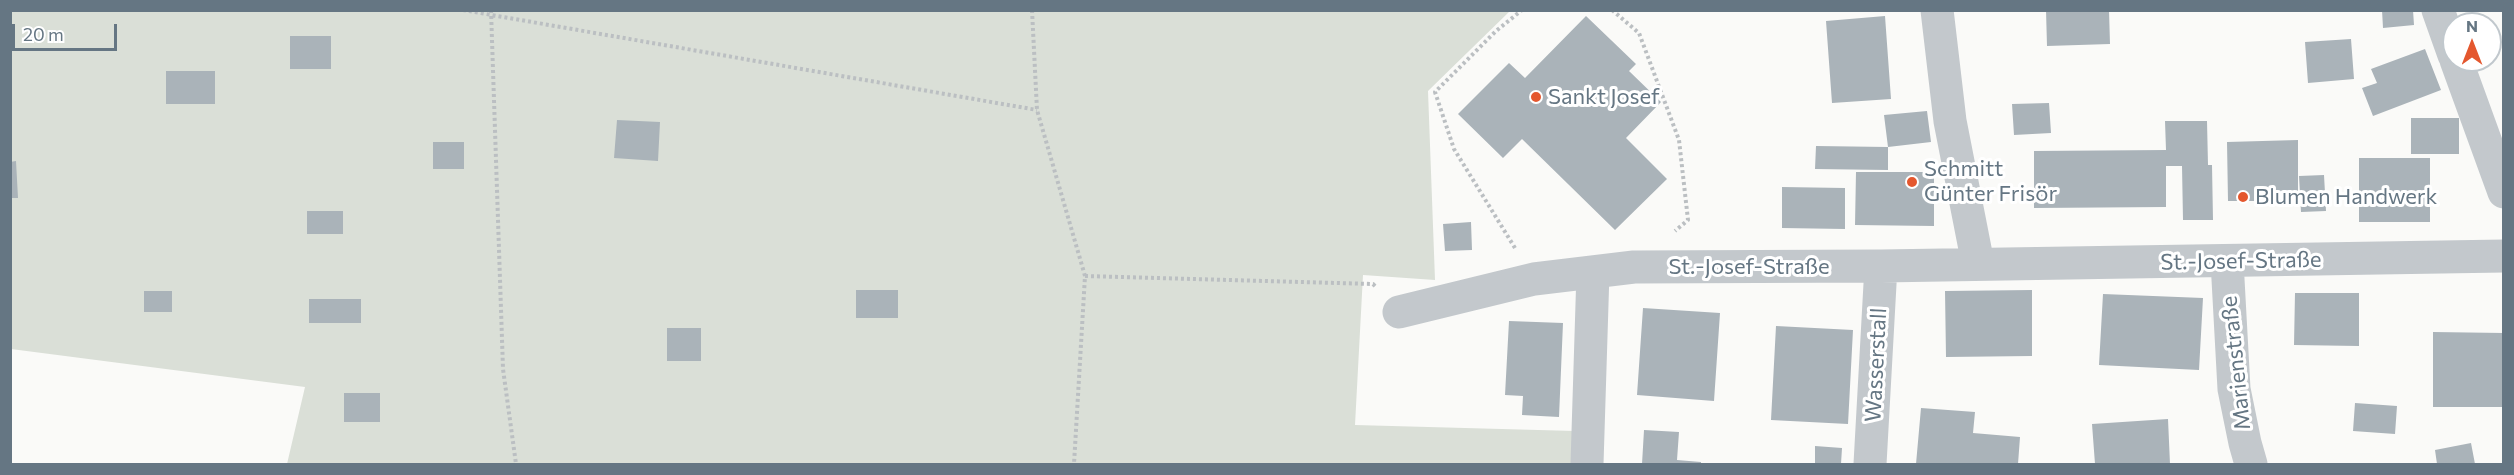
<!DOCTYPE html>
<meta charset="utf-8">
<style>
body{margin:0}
#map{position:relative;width:2514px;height:475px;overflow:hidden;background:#fafaf8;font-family:Commissioner,sans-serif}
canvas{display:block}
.frame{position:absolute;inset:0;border:12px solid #657683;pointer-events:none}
.north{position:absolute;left:2442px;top:12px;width:60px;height:60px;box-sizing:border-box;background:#fff;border:2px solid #c1c8cd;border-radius:50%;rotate:0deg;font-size:16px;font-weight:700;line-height:24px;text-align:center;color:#657683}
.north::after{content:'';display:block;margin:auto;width:21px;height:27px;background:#e4572e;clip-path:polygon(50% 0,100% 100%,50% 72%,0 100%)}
.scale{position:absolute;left:12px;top:24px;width:105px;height:27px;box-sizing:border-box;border:3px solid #657683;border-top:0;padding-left:8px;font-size:18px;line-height:21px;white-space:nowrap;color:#657683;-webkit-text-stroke:4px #fff;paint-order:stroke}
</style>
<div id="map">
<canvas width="2514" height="475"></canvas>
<div class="frame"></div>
<div class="north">N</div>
<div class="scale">20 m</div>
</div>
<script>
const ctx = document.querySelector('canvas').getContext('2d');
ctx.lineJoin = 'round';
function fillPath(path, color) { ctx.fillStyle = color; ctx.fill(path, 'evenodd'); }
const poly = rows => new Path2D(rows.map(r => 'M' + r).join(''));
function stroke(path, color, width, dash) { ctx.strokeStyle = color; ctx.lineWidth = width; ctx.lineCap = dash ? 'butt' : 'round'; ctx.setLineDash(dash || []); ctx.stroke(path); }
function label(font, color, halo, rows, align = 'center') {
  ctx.font = font + ' Commissioner,sans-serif'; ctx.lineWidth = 6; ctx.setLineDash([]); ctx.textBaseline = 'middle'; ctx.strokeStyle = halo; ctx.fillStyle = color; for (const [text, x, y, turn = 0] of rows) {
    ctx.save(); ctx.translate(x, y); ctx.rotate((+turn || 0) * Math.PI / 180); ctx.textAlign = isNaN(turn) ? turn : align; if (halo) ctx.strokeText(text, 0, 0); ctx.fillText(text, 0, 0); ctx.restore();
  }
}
const green = poly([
 [11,11,1510,11,1428,91,1435,280,1363,275,1355,425,1575,431,1572,464,287,464,305,387,11,349]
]);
const building = poly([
 [2046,10,2109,10,2110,44,2047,46],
 [2382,10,2413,10,2414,25,2383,28],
 [1586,16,1636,64,1629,71,1661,102,1626,138,1667,179,1615,230,1522,139,1503,158,1458,114,1509,63,1525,78],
 [1885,16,1891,99,1832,103,1826,21],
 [290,36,331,36,331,69,290,69],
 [2351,39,2354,79,2308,83,2305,42],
 [2425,49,2441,90,2373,116,2362,88,2377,83,2371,69],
 [166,71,215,71,215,104,166,104],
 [2049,103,2051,133,2014,135,2012,104],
 [1927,111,1931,142,1888,147,1888,170,1815,169,1816,146,1888,147,1884,115],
 [2411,118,2459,118,2459,154,2411,154],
 [617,120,660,122,658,161,614,158],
 [2165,121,2207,121,2208,165,2212,165,2213,220,2183,220,2182,166,2166,166,2166,207,2034,208,2034,151,2166,150],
 [2298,140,2298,201,2228,201,2227,142],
 [433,142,464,142,464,169,433,169],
 [2359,158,2430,158,2430,222,2359,222],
 [16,161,18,198,10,198,10,162],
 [1856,172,1934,172,1934,226,1855,225],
 [2324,175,2326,211,2301,212,2299,176],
 [1782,187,1845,188,1845,229,1782,228],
 [307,211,343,211,343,234,307,234],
 [1471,222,1472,250,1445,251,1443,224],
 [856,290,898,290,898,318,856,318],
 [2032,290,2032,356,1946,357,1945,291],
 [144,291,172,291,172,312,144,312],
 [2295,293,2359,293,2359,346,2294,345],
 [2103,294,2203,298,2199,370,2099,365],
 [309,299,361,299,361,323,309,323],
 [1643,308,1720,313,1714,401,1637,395],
 [1509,321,1563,323,1559,417,1522,415,1523,396,1505,395],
 [1776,326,1853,330,1848,424,1771,420],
 [667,328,701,328,701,361,667,361],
 [2433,332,2504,333,2504,407,2433,407],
 [344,393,380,393,380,422,344,422],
 [2355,403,2397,406,2395,434,2353,431],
 [1921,408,1975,412,1973,433,2020,437,2018,464,1916,464],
 [2168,419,2170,464,2095,464,2092,424],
 [1644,430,1679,432,1677,460,1701,462,1701,464,1642,464],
 [2471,443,2475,464,2437,464,2435,450],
 [1815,446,1842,448,1841,464,1815,464]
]);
const path = poly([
 [463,10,1037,110],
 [491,10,503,369,516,464],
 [1032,10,1037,110,1085,276,1074,464],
 [1612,10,1639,33,1679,140,1688,220,1675,231],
 [1515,248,1454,149,1435,92,1496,31,1522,10],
 [1085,276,1373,284,1376,287]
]);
const minor = poly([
 [1937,10,1950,121,1978,264],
 [2227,261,2234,389,2245,443,2251,464],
 [1399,312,1534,279,1634,267,1881,266,2504,256],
 [1587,464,1593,272],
 [1870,464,1881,266]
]);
const tertiary = poly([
 [2438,10,2454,55],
 [2456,60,2504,192]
]);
const markers = [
 [1536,97,6,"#e4572e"],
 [1912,182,6,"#e4572e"],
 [2243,197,6,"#e4572e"]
];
const poiNames = [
 ["Sankt Josef",1548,97],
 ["Schmitt",1924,169],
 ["Günter Frisör",1924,194],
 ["Blumen Handwerk",2255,197]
];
const streetNames = [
 ["St.-Josef-Straße",2241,261,-1],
 ["St.-Josef-Straße",1749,267],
 ["Marienstraße",2236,363,-96],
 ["Wasserstall",1876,365,-87]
];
fillPath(green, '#dadfd7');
fillPath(building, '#aab3b9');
stroke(path, '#bbbfc2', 4, [3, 3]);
stroke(minor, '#c3c8cc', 33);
stroke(tertiary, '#c3c8cc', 33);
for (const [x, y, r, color] of markers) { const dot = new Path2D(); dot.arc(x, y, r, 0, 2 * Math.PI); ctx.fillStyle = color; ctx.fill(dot); stroke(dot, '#fff', 2); }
label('22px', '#657683', '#fff', poiNames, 'left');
label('22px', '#657683', '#fff', streetNames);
</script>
